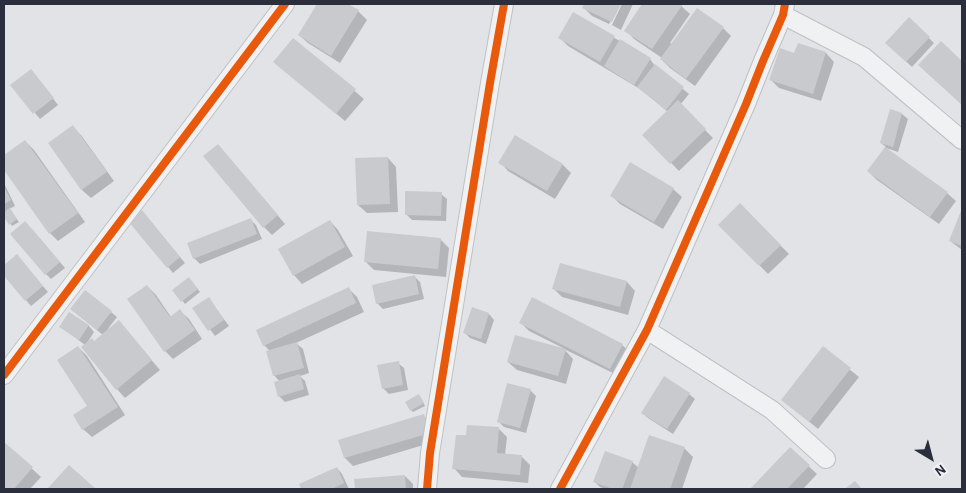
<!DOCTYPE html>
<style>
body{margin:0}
#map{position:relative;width:966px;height:493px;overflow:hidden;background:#e1e3e6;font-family:"Alegreya Sans",sans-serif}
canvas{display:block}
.frame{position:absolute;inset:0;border:5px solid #2b2e3d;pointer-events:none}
.north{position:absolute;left:906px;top:433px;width:50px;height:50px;-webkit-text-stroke:4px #eff1f5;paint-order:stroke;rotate:143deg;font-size:14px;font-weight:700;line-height:20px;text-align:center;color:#2b2e3d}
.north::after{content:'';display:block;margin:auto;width:18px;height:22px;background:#2b2e3d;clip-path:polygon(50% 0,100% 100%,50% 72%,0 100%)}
</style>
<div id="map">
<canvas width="966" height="493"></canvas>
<div class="frame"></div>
<div class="north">N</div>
</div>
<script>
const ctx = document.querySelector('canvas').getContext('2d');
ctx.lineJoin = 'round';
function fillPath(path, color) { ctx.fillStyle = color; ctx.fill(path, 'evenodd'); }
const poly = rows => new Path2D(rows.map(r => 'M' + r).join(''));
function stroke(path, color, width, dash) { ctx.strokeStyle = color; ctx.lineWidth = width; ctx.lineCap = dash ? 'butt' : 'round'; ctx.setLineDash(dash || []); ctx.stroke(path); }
const shadow = poly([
 [318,4,346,4,358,11,367,20,340,63,308,43,299,35],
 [586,4,620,4,609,24,592,16,584,8],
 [622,4,633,4,621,30,612,25],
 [644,4,679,4,690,14,670,43,672,44,723,28,731,36,695,86,670,68,661,59,662,58,634,39,626,30],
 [574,14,650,59,655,66,689,94,680,105,713,138,679,171,644,135,668,112,640,89,568,46,560,38],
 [909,19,934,43,912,67,887,43],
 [294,39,364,99,345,121,275,62],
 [798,44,826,53,834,62,821,101,779,88,771,80,795,54],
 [36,76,58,105,40,119,12,85],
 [891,111,902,114,908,119,898,152,886,148,947,193,956,201,939,224,877,180,868,171,886,147,881,143],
 [72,127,81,135,114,181,91,198,82,190,50,144],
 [25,141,34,150,85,222,58,241,50,233,4,168,4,157],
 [218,145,285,224,272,235,264,227],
 [388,158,396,167,398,212,367,213,358,205],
 [500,162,563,165,571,173,555,199,508,171],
 [4,183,15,206,9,209,19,222,12,226,4,215],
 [673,189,682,197,663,229,620,204,611,195],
 [441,194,447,199,446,221,412,220,406,214],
 [740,205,789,254,768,274,720,225],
 [962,211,962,250,950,241],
 [147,217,185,263,173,273,168,267],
 [251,220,256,225,262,239,200,264,194,258],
 [330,221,338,230,353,256,302,284,294,275],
 [31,228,65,268,51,279,46,274],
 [440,239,449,248,446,277,374,270,365,261],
 [17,256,48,292,31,306,4,274,4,267],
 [414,276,420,282,424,299,383,309,377,303],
 [191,281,200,292,185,304,174,290],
 [627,282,635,291,628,315,562,297,554,289],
 [147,286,156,295,171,317,180,311,189,319,202,339,173,359,165,351],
 [349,289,357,297,364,312,296,343,303,349,309,373,300,376,305,381,309,395,285,402,279,396,280,382,274,375,270,351,264,345],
 [209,299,229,326,215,336,194,308],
 [71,309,111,312,117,317,107,330,119,322,160,370,125,398,117,389,85,345,61,327,88,325,94,332,87,343,94,342,103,335],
 [489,314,494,320,486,344,470,338,465,333],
 [520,322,622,345,631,353,619,376,564,349,573,359,566,384,517,370,508,362,563,348,529,331],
 [78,347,87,356,125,415,92,437,83,429,89,407],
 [823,348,859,377,818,429,783,400],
 [398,363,404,368,408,390,389,394,383,388],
 [530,390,536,396,526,433,504,427,498,421],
 [689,394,695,399,673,434,648,418,642,413],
 [421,398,425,406,413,412,411,410],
 [424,416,432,424,437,441,353,466,345,458,340,441],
 [499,429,507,437,505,455,522,457,530,465,528,483,462,477,454,468,467,437],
 [4,443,41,477,30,489,4,489],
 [684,448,693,457,682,489,606,489,600,487,594,481,632,462,639,468],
 [790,449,817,474,803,489,752,489],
 [337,468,342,474,349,489,303,489,301,485],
 [405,476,413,484,413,489,356,489,355,480]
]);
const building = poly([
 [317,4,348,4,359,10,331,56,298,35],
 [584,4,621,4,612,22,582,8],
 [642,4,683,4,652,49,624,31],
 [697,8,724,27,686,79,660,59],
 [573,12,615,36,600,62,558,38],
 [909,17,930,37,906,62,885,43],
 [293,38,356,89,336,114,273,62],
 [620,39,651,58,634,85,604,66],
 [941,41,962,61,962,105,918,65],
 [798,43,826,52,813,94,769,80,780,48,794,53],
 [655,64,684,87,666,110,637,87],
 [31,69,54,98,33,114,10,85],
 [678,100,706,129,670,164,642,135],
 [890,109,902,113,893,147,880,143],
 [73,125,107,172,81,190,48,143],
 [515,135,563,164,547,191,498,163],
 [25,140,78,213,49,234,4,170,4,155],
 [218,144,278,215,263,228,203,156],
 [885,147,948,192,930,217,867,171],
 [388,157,390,204,357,205,355,158],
 [630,162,674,188,654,222,610,196],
 [4,187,11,200,4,204],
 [405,191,442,192,441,216,405,215],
 [740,203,781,245,759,266,718,225],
 [10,208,17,219,9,225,4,217,4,212],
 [962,208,962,246,949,241],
 [142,210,180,257,167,268,128,221],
 [251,218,257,234,193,259,187,243],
 [330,220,345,247,293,276,278,249],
 [25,221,60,262,45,275,10,234],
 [367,231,441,238,438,269,364,262],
 [17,254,43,286,25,301,4,276,4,265],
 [560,263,627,281,620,307,552,289],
 [415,275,419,294,376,304,372,285],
 [189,277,198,289,181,302,172,290],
 [147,285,170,317,180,309,195,330,164,352,127,299],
 [349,287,356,303,263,346,256,330],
 [85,290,112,311,97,330,70,309],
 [209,297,224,320,208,331,192,308],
 [532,297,623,344,610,369,519,323],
 [472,307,489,313,481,339,463,333],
 [69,312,89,325,79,340,59,327],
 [119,320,152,360,116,390,81,347,92,338,94,341],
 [515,335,566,349,558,376,507,362],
 [297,342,304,368,273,376,266,351],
 [78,346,118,407,82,430,73,415,87,406,57,360],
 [823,346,851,368,809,422,781,400],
 [399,361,403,385,382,389,377,365],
 [300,374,304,389,278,397,274,382],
 [664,376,690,393,667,429,641,413],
 [507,383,531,389,520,428,497,422],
 [419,394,424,403,410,411,405,402],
 [424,414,430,433,344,458,338,440],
 [467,425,499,427,497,453,522,455,520,475,452,469,456,435,466,435],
 [649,435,685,447,670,489,630,489],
 [4,442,33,467,14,489,4,489],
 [790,447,810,465,787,489,750,489],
 [605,451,633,461,622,489,613,489,593,482],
 [69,465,95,488,94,489,47,489],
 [337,467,344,483,332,489,301,489,299,484],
 [405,475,406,489,355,489,354,479],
 [855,481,862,489,845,489]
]);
const minor = poly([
 [783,15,864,57,962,140],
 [647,330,772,410,826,459],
 [4,375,285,4],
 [427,489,430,453,490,83,504,4],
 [560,489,647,330,746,104,763,61,783,15,785,4]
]);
const cycleway = poly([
 [4,375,285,4],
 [427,489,430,453,490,83,504,4],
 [560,489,647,330,746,104,763,61,783,15,785,4]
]);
fillPath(shadow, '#0003');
fillPath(building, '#c9cace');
stroke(minor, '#bec0c3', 20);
stroke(minor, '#f0f1f3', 18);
stroke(cycleway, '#e8590c', 8);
</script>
